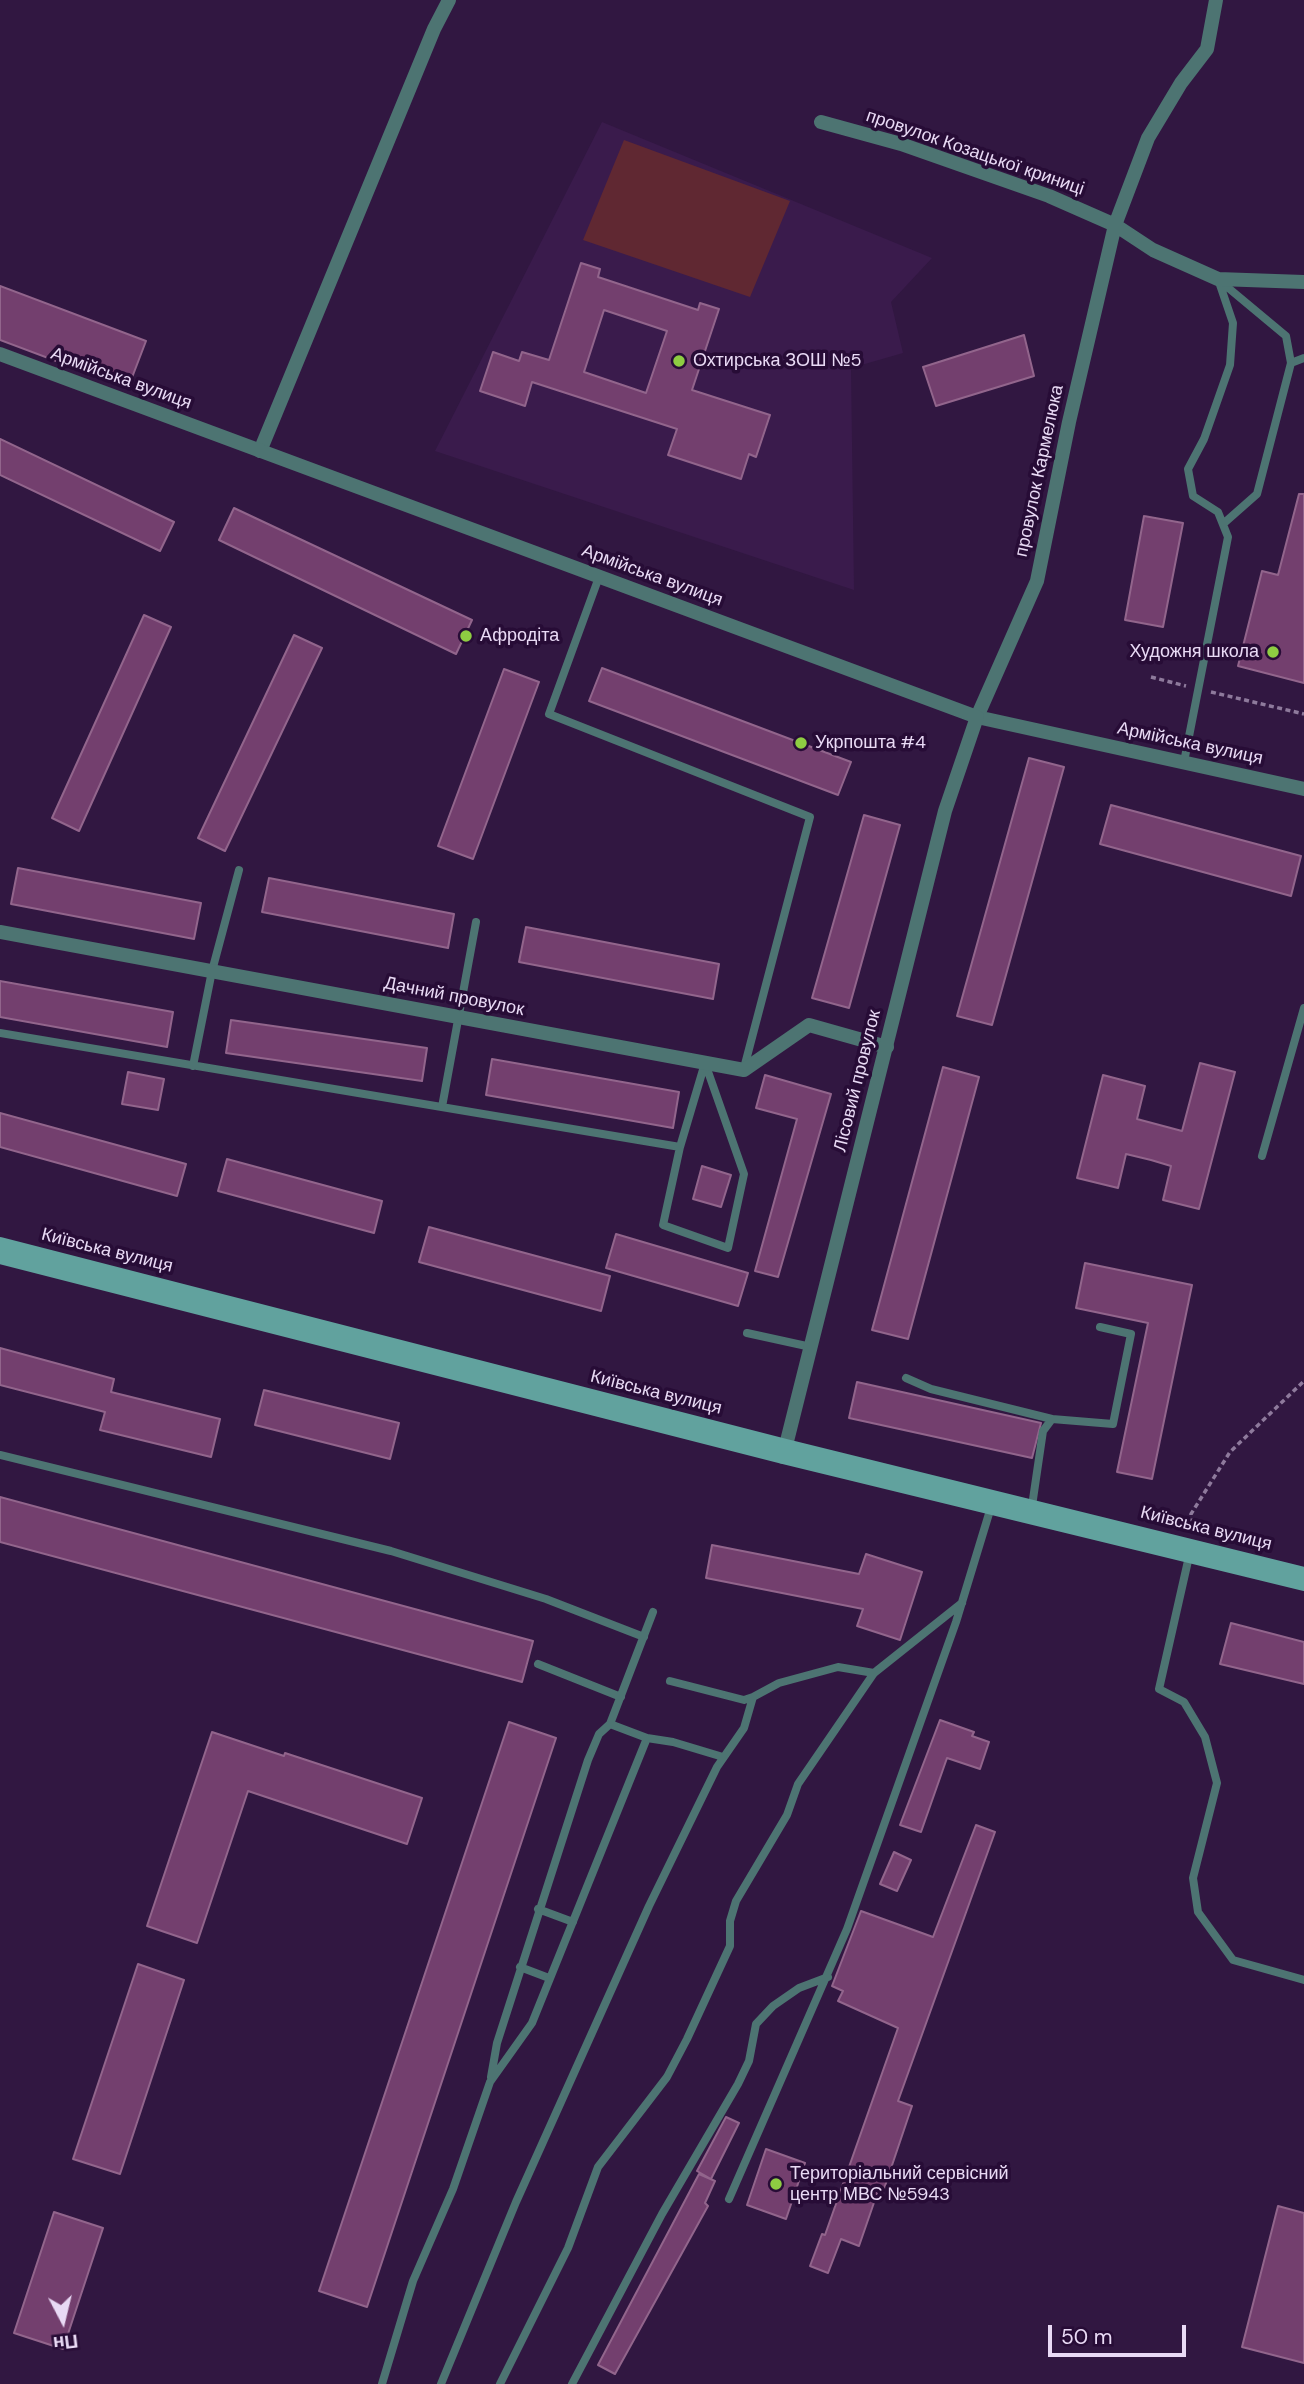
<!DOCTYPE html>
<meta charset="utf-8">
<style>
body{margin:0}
#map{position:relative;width:1304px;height:2384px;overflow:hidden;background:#311741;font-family:"DM Sans",sans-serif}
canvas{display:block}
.north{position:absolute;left:28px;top:2286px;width:70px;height:70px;-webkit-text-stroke:5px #270c36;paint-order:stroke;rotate:173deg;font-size:19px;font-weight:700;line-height:28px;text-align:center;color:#e9daf5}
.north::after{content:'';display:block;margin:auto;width:24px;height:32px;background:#e9daf5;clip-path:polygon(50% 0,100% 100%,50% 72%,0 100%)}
.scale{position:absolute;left:1048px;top:2325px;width:138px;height:32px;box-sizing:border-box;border:4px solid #e9daf5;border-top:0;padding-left:9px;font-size:21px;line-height:24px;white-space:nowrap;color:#e9daf5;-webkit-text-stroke:5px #270c36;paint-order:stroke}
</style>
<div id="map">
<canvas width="1304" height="2384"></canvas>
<div class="north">Пн</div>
<div class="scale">50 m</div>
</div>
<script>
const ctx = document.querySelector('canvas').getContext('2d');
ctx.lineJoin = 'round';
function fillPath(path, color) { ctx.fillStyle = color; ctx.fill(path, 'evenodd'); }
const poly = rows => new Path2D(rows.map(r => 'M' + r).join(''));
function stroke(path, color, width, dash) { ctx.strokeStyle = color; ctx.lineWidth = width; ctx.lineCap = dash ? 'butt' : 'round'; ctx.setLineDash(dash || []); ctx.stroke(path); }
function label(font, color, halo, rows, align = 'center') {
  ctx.font = font + ' "DM Sans",sans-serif'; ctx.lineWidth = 7; ctx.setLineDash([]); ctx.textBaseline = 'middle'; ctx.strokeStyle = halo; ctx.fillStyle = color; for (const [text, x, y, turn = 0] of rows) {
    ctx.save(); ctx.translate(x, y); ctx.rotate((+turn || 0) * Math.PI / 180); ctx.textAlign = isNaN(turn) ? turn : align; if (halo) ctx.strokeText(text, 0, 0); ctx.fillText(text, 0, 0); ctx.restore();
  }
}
const built = poly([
 [602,122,932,258,891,302,903,353,851,368,854,590,435,451]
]);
const green = poly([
 [624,140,790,201,750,297,583,240]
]);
const building = poly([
 [581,263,600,269,598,277,698,310,700,303,719,309,692,390,770,415,756,457,749,454,741,479,668,455,677,429,532,382,525,406,480,391,493,352,519,361,522,352,549,360,581,263],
 [604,310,667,331,646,393,584,372,604,310],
 [0,286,146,341,128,388,0,340,0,286],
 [1024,335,1034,376,936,406,923,367,1024,335],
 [0,439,174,522,160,551,0,475,0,439],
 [1299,494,1304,494,1304,683,1238,666,1262,571,1278,575,1299,494],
 [234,508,472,620,456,654,219,540,234,508],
 [1144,516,1183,523,1163,627,1125,620,1144,516],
 [144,615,171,627,79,831,52,818,144,615],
 [294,635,322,648,225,851,198,838,294,635],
 [602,668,851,762,838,795,589,701,602,668],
 [504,669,539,682,473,859,438,846,504,669],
 [1029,758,1064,767,992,1025,957,1016,1029,758],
 [1111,805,1301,856,1291,896,1100,844,1111,805],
 [864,815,900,825,849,1008,812,998,864,815],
 [18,868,201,903,194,939,11,904,18,868],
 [269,878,454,914,448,948,262,912,269,878],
 [526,927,719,964,713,999,519,962,526,927],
 [0,981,173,1012,167,1047,0,1017,0,981],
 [231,1020,427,1048,422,1081,226,1053,231,1020],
 [492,1059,679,1092,673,1128,486,1095,492,1059],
 [1200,1063,1235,1072,1199,1209,1163,1200,1171,1166,1151,1160,1126,1154,1118,1188,1077,1178,1103,1075,1145,1086,1137,1119,1182,1131,1200,1063],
 [943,1067,979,1077,908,1339,872,1330,943,1067],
 [128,1072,164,1079,158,1110,122,1104,128,1072],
 [765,1075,831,1094,778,1277,755,1271,797,1119,756,1108,765,1075],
 [0,1113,186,1164,177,1196,0,1147,0,1113],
 [227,1159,382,1201,374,1233,218,1191,227,1159],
 [702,1166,731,1175,721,1207,693,1199,702,1166],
 [429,1227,610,1276,601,1311,419,1262,429,1227],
 [616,1234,748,1273,738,1306,606,1268,616,1234],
 [1085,1263,1192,1285,1152,1479,1117,1472,1148,1323,1076,1308,1085,1263],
 [0,1348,114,1379,111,1392,220,1419,211,1457,100,1430,105,1412,0,1385,0,1348],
 [857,1382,1041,1423,1032,1458,849,1418,857,1382],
 [264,1390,399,1423,390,1459,255,1425,264,1390],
 [0,1497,533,1641,522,1682,0,1542,0,1497],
 [712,1545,859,1574,866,1554,922,1572,900,1640,857,1626,863,1609,706,1578,712,1545],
 [1231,1623,1304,1642,1304,1684,1220,1664,1231,1623],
 [940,1720,974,1732,972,1736,989,1742,980,1769,947,1758,921,1832,900,1825,940,1720],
 [509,1722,556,1738,367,2307,319,2291,509,1722],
 [212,1732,284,1756,285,1753,422,1798,407,1844,248,1791,197,1943,147,1926,212,1732],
 [976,1825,995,1832,898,2101,912,2106,883,2192,878,2191,859,2246,841,2239,828,2273,810,2266,822,2234,825,2235,898,2028,838,2001,843,1991,832,1986,861,1911,933,1937,976,1825],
 [894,1852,911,1860,897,1891,880,1884,894,1852],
 [138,1964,184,1980,120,2174,73,2159,138,1964],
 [726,2117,739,2123,711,2179,697,2171,726,2117],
 [766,2149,805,2163,786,2219,747,2205,766,2149],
 [699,2174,715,2181,705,2203,708,2206,615,2374,598,2365,699,2174],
 [1278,2206,1304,2213,1304,2363,1242,2347,1278,2206],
 [54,2212,103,2228,63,2349,14,2333,54,2212]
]);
const path = poly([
 [1151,677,1186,686],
 [1211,692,1304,714],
 [1191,1532,1191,1514,1230,1452,1304,1381]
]);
const service = poly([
 [1220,281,1286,336,1291,363,1257,494,1223,524],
 [1291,363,1304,358],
 [599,577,549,714,810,817,744,1068],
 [1184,762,1228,537,1218,512,1193,496,1188,469,1204,439,1230,365,1233,323,1218,279],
 [0,1033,680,1147,705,1063],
 [193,1066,212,971,239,870],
 [442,1107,476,922],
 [680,1147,663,1225,728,1248,744,1174,705,1063],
 [1262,1156,1304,1008],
 [747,1333,811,1347],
 [906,1378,931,1389,1052,1419],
 [0,1455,391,1551,546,1599,644,1637],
 [1032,1506,1043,1431,1052,1419,1113,1424,1131,1334,1100,1327],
 [1190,1552,1159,1689,1184,1702,1205,1737,1217,1783,1193,1878,1198,1912,1233,1960,1304,1980],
 [653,1612,610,1724,647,1738,673,1742,723,1757],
 [538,1664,621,1697],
 [670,1681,744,1700,753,1697],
 [538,1909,573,1922],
 [520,1967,549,1978],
 [491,2077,497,2043,588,1760,599,1734,610,1724],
 [729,2199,847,1929,956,1622,991,1507],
 [382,2384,413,2281,453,2189,490,2082,532,2023,647,1738],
 [441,2384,516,2202,649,1906,717,1767,744,1728,753,1697,779,1683,838,1667,874,1673],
 [500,2384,568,2248,598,2167,667,2077,687,2039,730,1946,730,1921,736,1901,787,1815,798,1784,874,1673,962,1603],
 [572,2384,662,2214,738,2084,749,2061,756,2024,773,2006,799,1988,828,1977]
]);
const minor = poly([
 [1216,0,1207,49,1181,83,1148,138,1115,225,1069,422,1037,581,977,717,1304,789],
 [821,122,901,144,1049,196,1115,225,1153,250,1218,279,1304,282],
 [260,451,434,29,449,0],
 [0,932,744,1070,809,1025,887,1047]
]);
const tertiary = poly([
 [0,354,977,717,945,811,783,1457]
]);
const secondary = poly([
 [0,1244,786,1446,1304,1574],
 [0,1257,783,1457,1304,1584]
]);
const markers = [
 [679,361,7,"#8ecd42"],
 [466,636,7,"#8ecd42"],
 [1273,652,7,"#8ecd42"],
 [801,743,7,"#8ecd42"],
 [776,2184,7,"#8ecd42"]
];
const streetNames = [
 ["провулок Козацької криниці",975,153,19],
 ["Армійська вулиця",121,379,20],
 ["провулок Кармелюка",1040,471,-78],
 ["Армійська вулиця",652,576,20],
 ["Армійська вулиця",1190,744,12],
 ["Дачний провулок",454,997,11],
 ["Лісовий провулок",858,1081,-76],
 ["Київська вулиця",107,1251,14],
 ["Київська вулиця",656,1393,14],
 ["Київська вулиця",1206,1529,14]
];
const poiNames = [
 ["Охтирська ЗОШ №5",693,361],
 ["Афродіта",480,636],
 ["Художня школа",1259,652,"right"],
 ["Укрпошта #4",815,743],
 ["Територіальний сервісний",790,2174],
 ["центр МВС №5943",790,2195]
];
fillPath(built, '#3a1b4c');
fillPath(green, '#602832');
fillPath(building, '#733f6e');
stroke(building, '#92658c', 2);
stroke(path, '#8e7a9c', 3.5, [5, 3.5]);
stroke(service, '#4d7472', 8);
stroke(minor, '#4d7472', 14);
stroke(tertiary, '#4d7472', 14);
stroke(secondary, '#61a29e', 14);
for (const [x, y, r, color] of markers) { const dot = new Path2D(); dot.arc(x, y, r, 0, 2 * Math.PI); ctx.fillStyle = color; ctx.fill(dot); stroke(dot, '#270c36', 2.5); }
label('18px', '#e9daf5', '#270c36', streetNames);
label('18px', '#e9daf5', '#270c36', poiNames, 'left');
</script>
